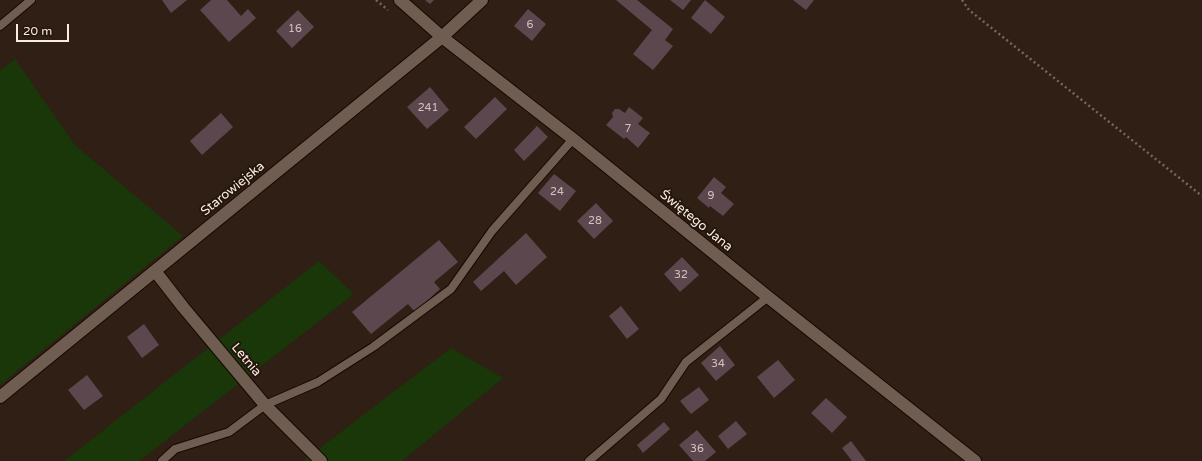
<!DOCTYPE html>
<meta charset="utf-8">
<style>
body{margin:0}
#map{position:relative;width:1202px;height:461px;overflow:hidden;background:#2f1f14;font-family:"Varela Round",sans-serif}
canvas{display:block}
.scale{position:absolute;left:16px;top:24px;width:53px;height:18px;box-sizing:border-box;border:2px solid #f8ece5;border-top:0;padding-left:5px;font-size:12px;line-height:14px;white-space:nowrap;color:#f8ece5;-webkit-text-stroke:3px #25160b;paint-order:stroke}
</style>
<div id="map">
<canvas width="1202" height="461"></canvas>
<div class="scale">20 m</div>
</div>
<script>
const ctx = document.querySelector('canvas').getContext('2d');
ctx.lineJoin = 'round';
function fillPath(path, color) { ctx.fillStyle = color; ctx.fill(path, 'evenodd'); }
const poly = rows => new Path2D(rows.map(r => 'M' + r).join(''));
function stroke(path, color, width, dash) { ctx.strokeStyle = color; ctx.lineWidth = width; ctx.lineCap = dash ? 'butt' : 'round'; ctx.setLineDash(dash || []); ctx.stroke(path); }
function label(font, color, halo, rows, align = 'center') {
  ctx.font = font + ' "Varela Round",sans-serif'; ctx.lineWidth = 4; ctx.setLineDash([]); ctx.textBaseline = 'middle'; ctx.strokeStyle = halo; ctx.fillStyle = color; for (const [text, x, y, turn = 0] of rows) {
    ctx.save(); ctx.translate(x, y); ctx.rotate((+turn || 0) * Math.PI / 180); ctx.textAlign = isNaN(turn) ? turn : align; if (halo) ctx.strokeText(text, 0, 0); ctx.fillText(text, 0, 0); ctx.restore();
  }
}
const green = poly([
 [15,59,75,145,183,236,0,385,0,71],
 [319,261,354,294,139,461,64,461],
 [451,348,503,378,402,461,303,461]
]);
const building = poly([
 [162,0,187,0,171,13],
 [211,0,227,0,241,16,248,9,256,18,229,42,200,10],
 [425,0,434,0,430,4],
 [616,0,637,0,673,29,665,40,673,46,653,70,633,54,652,30],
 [670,0,691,0,683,10],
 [705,0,725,17,711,34,691,18],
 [793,0,814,0,806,10],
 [528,9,546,24,532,41,514,26],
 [298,10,314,27,292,48,276,31],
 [430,87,449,110,427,129,407,107],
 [495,97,507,109,476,139,464,127],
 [629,107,643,118,638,124,650,133,638,148,626,137,624,139,606,125,613,117,612,113,615,109,619,109,625,113],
 [221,113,233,127,202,155,190,141],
 [537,126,548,137,524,161,514,150],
 [554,174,576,191,560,211,538,193],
 [714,177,726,187,721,193,734,204,723,216,710,206,709,208,697,198],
 [596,203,613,221,594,239,577,221],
 [526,233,547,257,516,285,504,271,481,291,473,282],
 [439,240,458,262,434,282,440,289,415,312,408,304,371,334,352,312],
 [682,257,699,275,680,292,664,274],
 [621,306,639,329,627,339,609,316],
 [144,324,159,345,142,358,127,337],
 [720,346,735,365,716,381,701,363],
 [778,360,795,380,774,398,757,377],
 [87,375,103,396,84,410,68,390],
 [699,387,709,400,691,414,680,401],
 [826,398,847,417,832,433,811,413],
 [736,421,747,434,728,449,718,436],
 [664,422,670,429,643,453,637,445],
 [697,430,716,452,705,461,693,461,679,445],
 [851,441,866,461,852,461,842,448]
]);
const path = poly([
 [376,0,388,10],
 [962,0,969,10,1202,196]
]);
const service = poly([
 [0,26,31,0],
 [162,461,175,449,229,432,265,405,318,382,373,347,451,289,492,231,573,139],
 [589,461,661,399,686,362,768,297]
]);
const minor = poly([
 [400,0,442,37,573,139,768,297,975,461],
 [155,271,183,307,265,405,321,461],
 [0,397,442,37,482,0]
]);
const numberNames = [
 ["6",530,25],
 ["16",295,29],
 ["241",428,108],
 ["7",628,129],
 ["24",557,192],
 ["9",711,196],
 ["28",595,221],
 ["32",681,275],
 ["34",718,364],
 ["36",697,449]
];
const streetNames = [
 ["Starowiejska",233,189,-39],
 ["Świętego Jana",696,221,39],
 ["Letnia",246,360,50]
];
fillPath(green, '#193708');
fillPath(building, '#5d474e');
stroke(service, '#170802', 10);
stroke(minor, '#170802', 14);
stroke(path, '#77685f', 2.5, [2, 3]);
stroke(service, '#705d51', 8);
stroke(minor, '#705d51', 12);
label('11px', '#d1c3bf', null, numberNames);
label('13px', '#f8ece5', '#25160b', streetNames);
</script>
